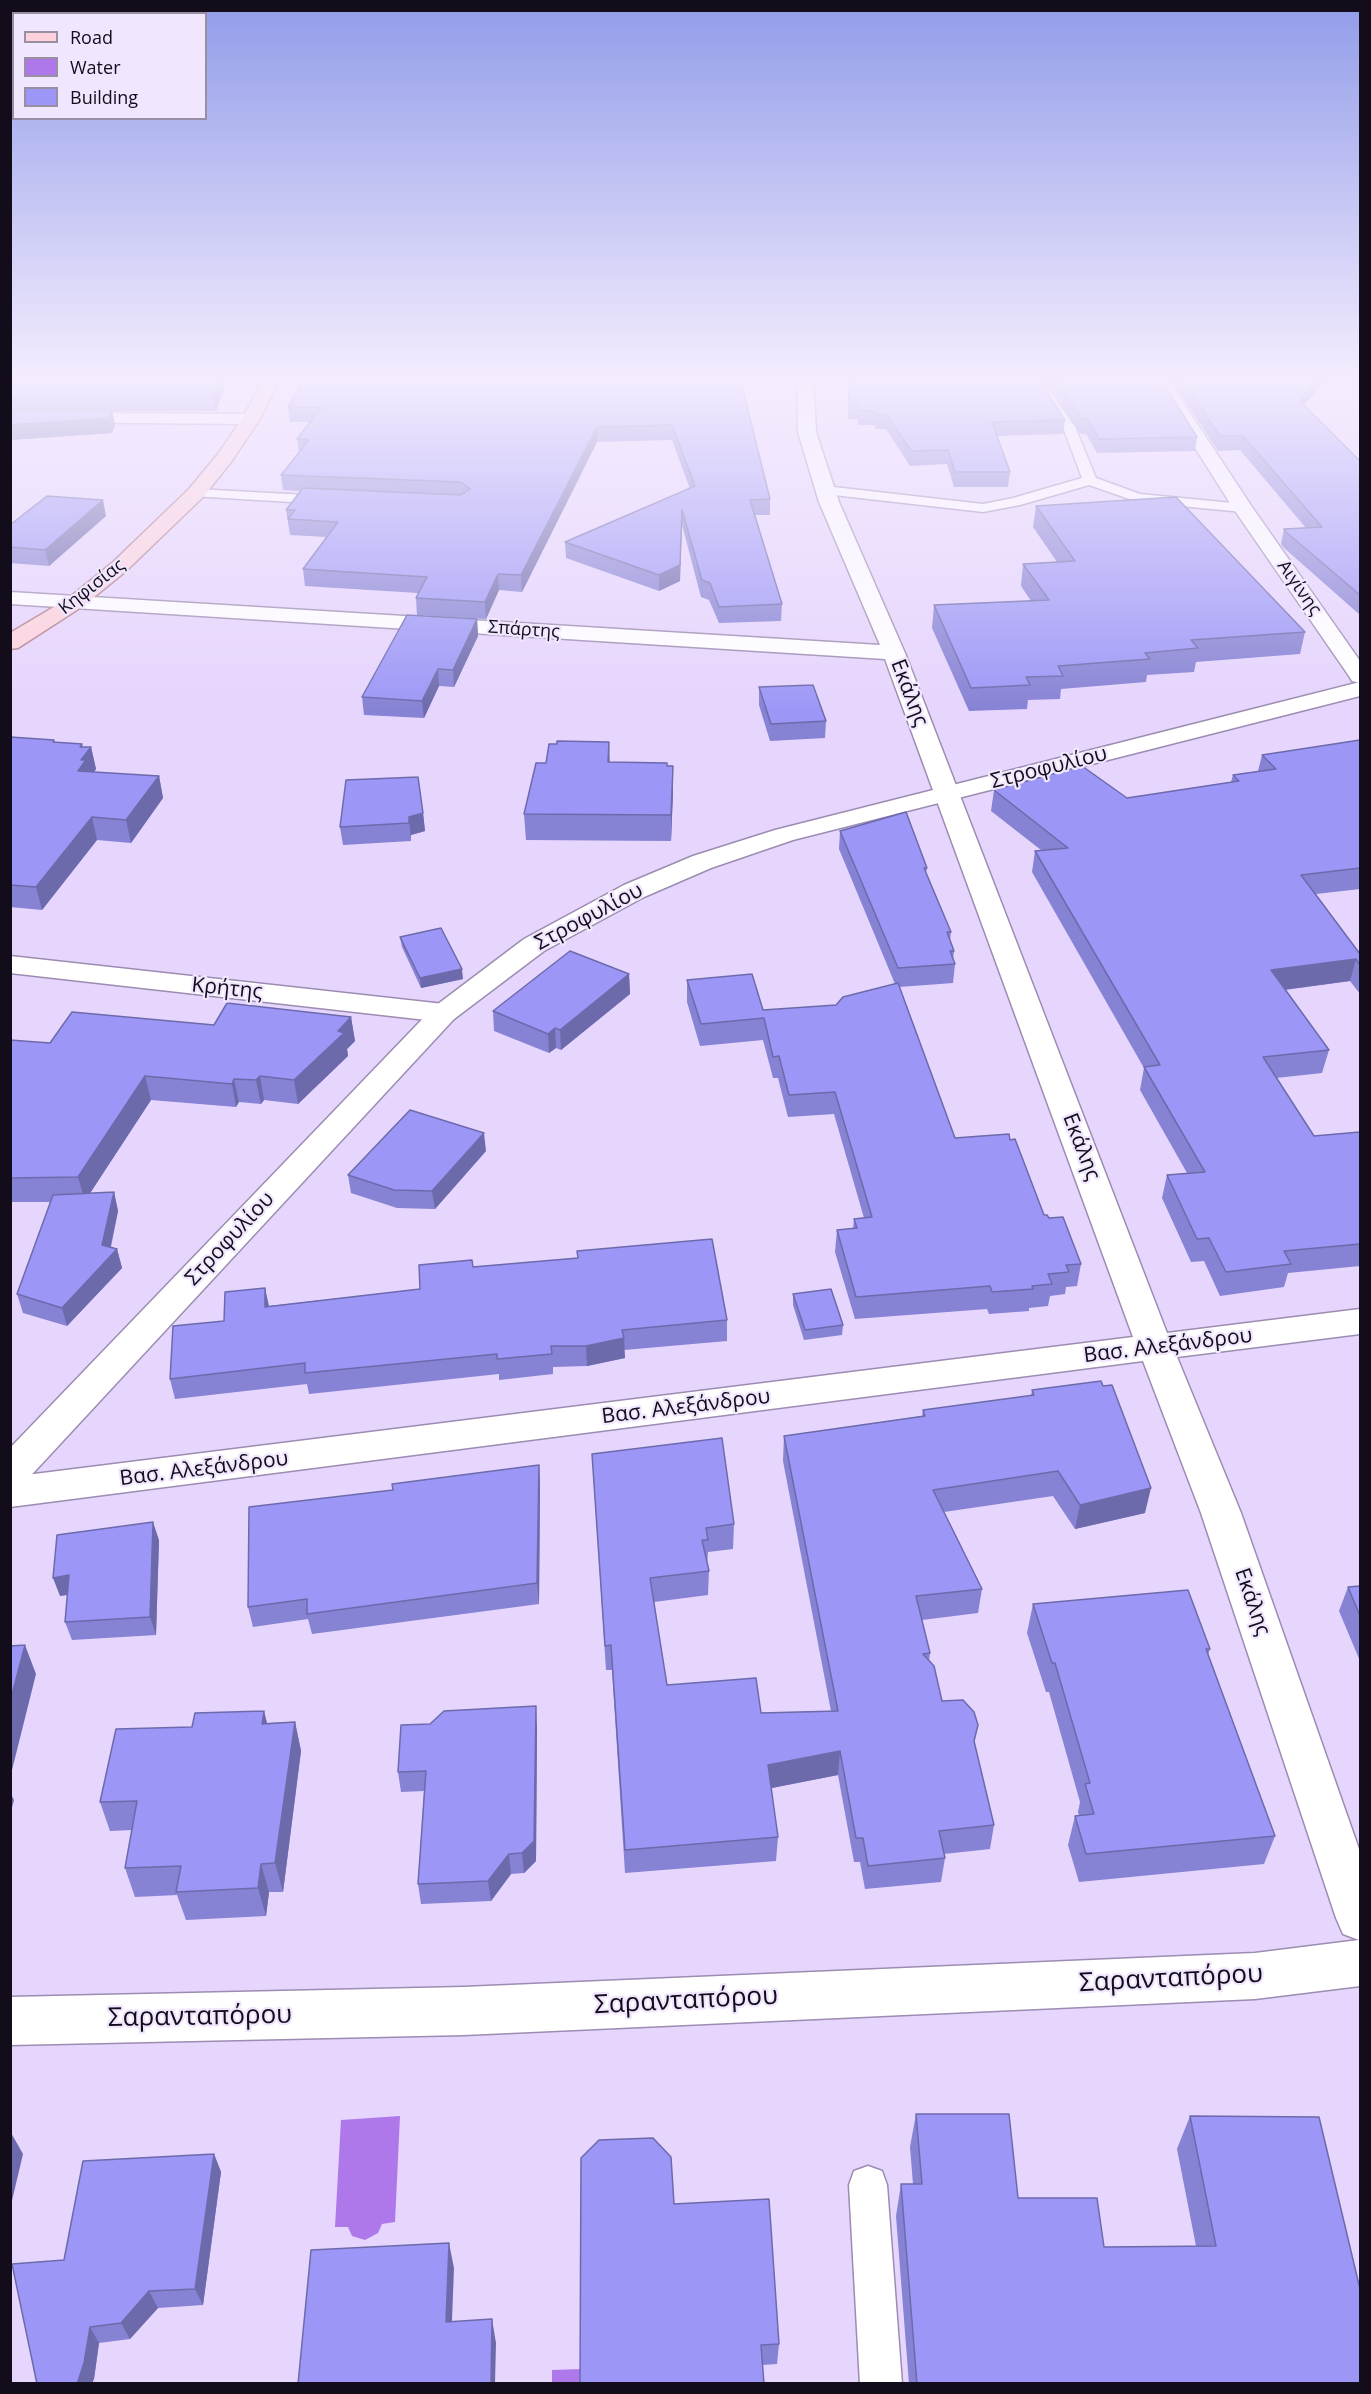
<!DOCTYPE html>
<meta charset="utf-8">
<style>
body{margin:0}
#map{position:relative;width:1371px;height:2394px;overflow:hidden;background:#e6d5fd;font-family:"Open Sans",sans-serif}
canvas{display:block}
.frame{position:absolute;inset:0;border:12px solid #130d1b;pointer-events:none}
.legend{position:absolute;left:12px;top:12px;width:195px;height:108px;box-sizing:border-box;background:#f0e6fe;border:2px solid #988fa3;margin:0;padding:8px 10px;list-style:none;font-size:18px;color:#130d1b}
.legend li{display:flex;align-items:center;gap:12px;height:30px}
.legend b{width:30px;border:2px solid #988fa3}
</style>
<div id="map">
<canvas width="1371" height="2394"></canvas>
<div class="frame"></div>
<ul class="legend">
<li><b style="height:8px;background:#fdd2db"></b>Road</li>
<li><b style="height:16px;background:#af78ea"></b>Water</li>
<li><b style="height:16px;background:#9c97f6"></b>Building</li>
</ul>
</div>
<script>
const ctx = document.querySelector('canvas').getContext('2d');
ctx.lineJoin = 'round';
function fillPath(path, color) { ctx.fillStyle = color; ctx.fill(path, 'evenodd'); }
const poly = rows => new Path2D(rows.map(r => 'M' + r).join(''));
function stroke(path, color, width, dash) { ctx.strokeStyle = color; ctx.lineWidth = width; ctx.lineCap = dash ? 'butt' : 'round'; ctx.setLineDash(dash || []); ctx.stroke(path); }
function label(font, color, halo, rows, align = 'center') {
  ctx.font = font + ' "Open Sans",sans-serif'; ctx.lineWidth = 4.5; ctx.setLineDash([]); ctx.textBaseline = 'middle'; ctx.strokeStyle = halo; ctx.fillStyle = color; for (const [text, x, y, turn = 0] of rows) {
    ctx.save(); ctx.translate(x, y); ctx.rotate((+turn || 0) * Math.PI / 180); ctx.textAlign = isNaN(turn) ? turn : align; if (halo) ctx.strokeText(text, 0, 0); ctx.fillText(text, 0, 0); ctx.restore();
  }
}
const water = poly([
 [400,2116,395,2222,382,2224,378,2233,365,2240,352,2236,348,2227,335,2227,341,2120],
 [582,2369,582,2383,552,2384,552,2370]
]);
const service = poly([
 [1047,392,1051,393,1075,427,1096,478,1140,494,1243,504,1250,508,1243,512,1138,502,1089,485,1020,505,983,512,825,494,818,490,825,486,983,504,1013,498,1082,478,1063,427,1041,396,1047,392],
 [196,489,325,496,332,500,325,504,191,496,191,490,196,489],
 [868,2166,882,2171,887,2185,902,2384,860,2384,849,2185,854,2171,868,2166]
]);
const pedestrian = poly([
 [10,412,251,414,260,419,251,424,10,422,10,412]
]);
const minor = poly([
 [797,378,813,378,816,432,839,502,905,653,1167,1333,1360,1309,1360,1334,1177,1357,1241,1513,1360,1852,1360,1986,1255,1999,464,2035,10,2045,10,1997,464,1987,1255,1953,1359,1940,1343,1934,1336,1918,1201,1513,1143,1361,10,1507,10,1477,1133,1337,885,659,10,604,10,592,880,645,819,502,798,432,797,378],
 [1151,378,1167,378,1252,507,1360,661,1360,683,1352,681,1349,676,1233,508,1151,378],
 [10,956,444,1004,454,1007,459,1013,454,1019,444,1022,10,973,10,956]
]);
const tertiary = poly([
 [1360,682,1360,696,793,840,711,868,644,897,544,951,454,1019,24,1483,10,1488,10,1448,434,1007,524,939,624,885,693,856,775,830,1360,682]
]);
const primary = poly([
 [264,378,280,378,260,419,231,462,203,497,126,571,83,606,18,648,10,649,10,633,69,598,112,563,189,489,218,454,242,419,264,378]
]);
const wall = poly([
 [10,378,229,378,225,385,216,411,112,411,115,425,112,433,10,440],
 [740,378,770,499,770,515,755,515,782,604,781,621,719,623,709,600,701,597,682,525,680,581,659,591,566,558,565,542,690,489,672,440,597,442,522,592,499,590,486,619,417,615,416,598,418,593,305,586,303,569,327,537,290,535,286,510,300,491,283,490,281,475,299,453,297,439,311,422,290,422,288,407],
 [848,378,1160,378,1197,437,1195,451,1097,453,1086,434,1080,434,1052,390,1047,388,1045,389,1065,420,1063,434,997,436,1010,472,1008,487,954,487,947,464,910,466,886,429,875,429,875,425,858,425,858,419,848,419],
 [1170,378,1328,378,1304,405,1360,461,1360,615,1283,547,1281,544,1284,529,1306,528,1240,450,1218,451],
 [1036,506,1305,632,1300,654,1196,662,1194,672,1147,675,1146,682,1061,689,1060,699,1028,700,1027,709,969,711,932,628,934,605,1031,601,1021,586,1023,564,1057,562,1033,527],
 [106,516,49,566,10,563,10,525],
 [477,619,478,636,454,687,439,686,424,718,364,715,362,697],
 [759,687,826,721,825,738,770,741,759,705],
 [10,737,54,740,55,742,82,744,82,747,91,747,96,769,94,772,159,776,163,798,131,843,97,840,42,910,10,907],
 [1360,740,1360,889,1316,894,1360,954,1360,994,1350,981,1285,990,1329,1050,1322,1073,1276,1078,1314,1136,1360,1132,1360,1266,1288,1273,1284,1287,1220,1296,1204,1261,1191,1262,1162,1198,1167,1175,1187,1173,1140,1090,1144,1068,1032,872,1035,851,1041,850,991,811,994,790,1127,798,1231,782,1233,775,1258,771,1262,755],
 [610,762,667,766,673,792,671,841,526,840,524,814],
 [423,813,425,831,411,835,411,841,343,845,340,827],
 [840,831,927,868,926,873,951,932,950,940,954,951,953,960,955,964,953,983,899,987,955,1138,1010,1140,1044,1215,1049,1218,1081,1264,1077,1286,1066,1287,1065,1294,1050,1296,1048,1306,1029,1308,1029,1311,989,1314,987,1309,855,1319,835,1252,837,1230,853,1229,854,1219,864,1218,834,1114,788,1117,778,1078,773,1078,763,1040,700,1046,687,1002,687,980,763,1010,836,1005,895,984,839,849],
 [400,937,463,979,421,988,402,947],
 [629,974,630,994,561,1050,556,1048,549,1053,494,1031,493,1011],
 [351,1017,355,1041,347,1049,348,1056,298,1104,264,1100,261,1104,239,1102,236,1107,151,1100,90,1193,114,1192,118,1211,111,1247,117,1249,122,1268,67,1326,23,1313,17,1294,51,1202,10,1202,10,1040,50,1043,214,1025],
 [486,1151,435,1209,397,1208,351,1193,348,1175],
 [577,1251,727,1320,727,1341,624,1350,625,1358,587,1366,553,1367,553,1374,499,1380,499,1374,309,1394,307,1384,175,1399,170,1379,224,1321,265,1288,269,1306,420,1289,473,1267,577,1258],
 [793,1294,843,1325,842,1335,804,1340,793,1305],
 [1032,1390,1145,1513,1075,1529,1053,1496,944,1512,982,1589,978,1613,922,1620,930,1653,929,1661,942,1701,974,1744,994,1825,990,1849,944,1854,945,1858,941,1882,865,1889,860,1862,854,1862,838,1775,771,1788,778,1837,776,1861,625,1873,612,1670,606,1670,592,1454,734,1524,733,1549,708,1552,707,1565,709,1571,708,1595,654,1602,667,1685,761,1713,831,1711,783,1461,784,1436,922,1416,923,1410,1031,1396],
 [539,1465,540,1485,539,1604,312,1634,308,1619,253,1627,248,1607,393,1490],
 [159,1540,156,1635,72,1640,65,1622,68,1595,60,1596],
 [1360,1586,1360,1661,1339,1611,1348,1587],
 [1033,1604,1210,1649,1208,1655,1275,1836,1264,1864,1079,1882,1068,1845,1075,1816,1079,1816,1078,1812,1080,1802,1049,1692,1046,1692,1027,1633],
 [264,1711,267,1723,295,1722,301,1751,283,1892,269,1892,266,1916,186,1920,177,1895,135,1897,125,1868,132,1830,110,1831,100,1802,192,1727],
 [537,1727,536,1861,524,1873,511,1874,491,1901,421,1904,418,1884,424,1791,401,1792,398,1772],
 [916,2114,1018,2198,1104,2247,1196,2246,1177,2149,1190,2116,1360,2384,909,2384,896,2216,901,2184,913,2184,910,2147],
 [214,2154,221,2172,203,2305,158,2308,130,2339,99,2343,94,2379,64,2260],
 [674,2204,779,2344,777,2364,762,2365]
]);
const shadedWall = poly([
 [220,378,229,378,225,385,216,411,213,396],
 [1043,378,1048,378,1047,388,1038,395,1040,381],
 [1318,378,1328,378,1296,414,1299,400],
 [112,410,115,425,112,433,10,440,10,425],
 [597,427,597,442,522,592,521,575],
 [103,500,106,516,49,566,45,550],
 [682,510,680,581,659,591,659,575],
 [498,574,499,590,486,619,485,602],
 [477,619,478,636,454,687,453,670],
 [438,669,439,686,424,718,422,701],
 [609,742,610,767,608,762],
 [82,744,84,756,91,747,96,769,90,777,78,771,80,747],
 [673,766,673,792,671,841,671,815],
 [159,776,163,798,131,843,126,820],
 [423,813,425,831,411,835,411,841,409,817],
 [92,817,97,840,42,910,36,887],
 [1356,959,1350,981,1266,992,1271,970],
 [462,969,463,979,421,988,420,978],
 [629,974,630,994,561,1050,560,1030],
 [351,1017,355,1041,347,1049,348,1056,298,1104,294,1080,338,1031],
 [555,1028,556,1048,549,1053,548,1034],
 [145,1076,151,1100,85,1201,78,1177],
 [260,1076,264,1100,261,1104,256,1080],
 [234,1079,239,1102,236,1107,232,1084],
 [484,1133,486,1151,435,1209,432,1191],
 [114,1192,118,1211,108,1258,117,1249,122,1268,67,1326,62,1308,102,1245],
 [265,1288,269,1308,265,1307],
 [624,1338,625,1358,587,1366,586,1346],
 [539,1465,540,1485,539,1604,537,1583],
 [1151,1488,1145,1513,1075,1529,1080,1505],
 [153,1522,159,1540,156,1635,150,1617],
 [69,1575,75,1593,60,1596,53,1578],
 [25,1645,36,1674,10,1778,10,1702],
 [536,1706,537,1727,536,1861,524,1873,522,1853],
 [264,1711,271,1740,262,1724],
 [295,1722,301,1751,283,1892,275,1863],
 [840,1751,838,1775,767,1789,768,1765],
 [10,1792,14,1800,10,1815],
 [509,1854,511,1874,491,1901,488,1881],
 [261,1864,269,1892,266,1916,258,1888],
 [10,2131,23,2154,10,2209],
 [214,2154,221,2172,203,2305,195,2289],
 [449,2243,454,2268,451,2346,446,2322],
 [149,2291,158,2308,130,2339,121,2323],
 [492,2319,496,2343,495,2384,491,2384],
 [90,2327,99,2343,94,2379,92,2384,77,2384]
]);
const building = poly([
 [10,378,220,378,213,396,10,396,10,378],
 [305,378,740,378,770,499,750,500,782,604,719,607,710,583,702,580,682,510,680,565,659,575,565,542,695,486,672,425,597,427,521,575,498,574,485,602,416,598,427,577,303,569,338,522,288,519,295,510,286,510,303,488,461,495,470,489,461,482,281,475,309,440,297,439,322,407,288,407,305,378],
 [849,378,1043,378,1040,381,1065,420,992,422,1010,472,955,472,948,450,911,451,887,415,876,414,876,411,859,410,859,405,849,404,849,378],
 [1055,378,1160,378,1197,437,1099,439,1088,419,1082,419,1055,378],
 [1181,378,1318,378,1299,400,1360,461,1360,595,1286,532,1284,529,1322,527,1243,436,1220,436,1181,378],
 [10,410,112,410,109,418,10,425,10,410],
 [47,496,103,500,45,550,10,547,10,525,47,496],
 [1176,497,1305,632,1191,640,1198,648,1145,653,1150,659,1058,666,1063,676,1026,677,1030,685,971,688,934,605,1049,600,1023,564,1075,561,1036,506,1176,497],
 [407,615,477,619,453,670,438,669,422,701,362,697,407,615],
 [813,685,826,721,771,724,759,687,813,685],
 [10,737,54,740,53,742,82,744,80,747,91,747,81,760,86,760,78,771,159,776,126,820,92,817,36,887,10,885,10,737],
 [1360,740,1360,868,1301,875,1360,954,1360,965,1356,959,1271,970,1329,1050,1263,1057,1314,1136,1360,1132,1360,1244,1284,1251,1291,1264,1226,1272,1209,1238,1197,1239,1167,1175,1205,1172,1144,1067,1160,1065,1035,851,1068,848,994,790,1082,766,1127,798,1239,781,1233,775,1276,769,1262,755,1360,740],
 [557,741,609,742,608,762,667,763,667,766,673,766,671,815,524,814,536,763,546,763,549,744,557,744,557,741],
 [418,777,423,813,409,817,409,823,340,827,346,780,418,777],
 [906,812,927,868,924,868,951,932,947,932,954,951,950,951,955,964,898,968,840,831,906,812],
 [441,928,462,969,420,978,400,937,441,928],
 [570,951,629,974,560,1030,555,1028,548,1034,493,1011,570,951],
 [752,974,763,1010,836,1005,843,997,898,983,955,1138,1009,1134,1010,1140,1015,1139,1044,1215,1047,1215,1049,1218,1063,1217,1081,1264,1066,1265,1069,1272,1048,1274,1052,1284,1032,1286,1033,1289,992,1292,990,1286,856,1297,837,1230,857,1228,854,1219,872,1217,835,1092,789,1095,779,1056,773,1057,764,1018,701,1024,687,980,752,974],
 [227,1003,351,1017,338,1031,344,1033,294,1080,260,1076,256,1080,234,1079,232,1084,145,1076,78,1177,10,1178,10,1040,50,1043,72,1012,214,1025,227,1003],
 [410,1110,484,1133,432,1191,394,1190,348,1175,410,1110],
 [114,1192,102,1245,117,1249,62,1308,17,1294,53,1195,114,1192],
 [712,1239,727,1320,622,1330,624,1338,586,1346,551,1346,552,1354,497,1359,497,1354,305,1373,305,1363,170,1379,173,1326,224,1321,225,1292,265,1288,265,1307,420,1289,419,1265,472,1260,473,1267,578,1258,577,1251,712,1239],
 [831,1289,843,1325,805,1330,793,1294,831,1289],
 [1101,1381,1103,1386,1112,1385,1151,1488,1080,1505,1058,1471,933,1490,982,1589,916,1596,930,1653,923,1654,934,1666,942,1701,963,1700,974,1712,978,1725,974,1741,994,1825,939,1831,945,1858,868,1866,863,1838,856,1838,840,1751,768,1765,778,1837,625,1850,611,1645,605,1646,592,1454,722,1438,734,1524,706,1528,708,1540,702,1540,709,1571,650,1578,667,1685,756,1678,761,1713,838,1711,784,1436,925,1416,923,1410,1034,1395,1032,1390,1101,1381],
 [539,1465,537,1583,307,1614,307,1599,248,1607,249,1507,393,1490,392,1484,539,1465],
 [153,1522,150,1617,65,1622,69,1575,53,1578,57,1535,153,1522],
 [1360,1586,1360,1616,1348,1587,1360,1586],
 [1188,1590,1210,1649,1206,1649,1275,1836,1086,1854,1075,1816,1094,1814,1085,1784,1090,1783,1055,1663,1052,1663,1033,1604,1188,1590],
 [25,1645,10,1702,10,1646,25,1645],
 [536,1706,534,1841,522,1853,509,1854,488,1881,418,1884,426,1771,398,1772,401,1725,430,1724,444,1711,536,1706],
 [264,1711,262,1724,295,1722,275,1863,261,1864,258,1888,176,1892,181,1866,125,1868,137,1801,100,1802,116,1729,192,1727,195,1713,264,1711],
 [916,2114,1009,2114,1018,2198,1097,2198,1104,2247,1216,2246,1190,2116,1319,2117,1360,2289,1360,2384,917,2384,901,2184,922,2184,916,2114],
 [653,2138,671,2157,674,2204,769,2199,779,2344,761,2345,764,2384,580,2384,581,2158,599,2140,653,2138],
 [214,2154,195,2289,149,2291,121,2323,90,2327,84,2363,77,2384,37,2384,12,2264,64,2260,83,2161,214,2154],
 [449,2243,446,2322,492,2319,491,2384,298,2384,311,2250,449,2243]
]);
const farStreetnames = [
 ["Κηφισίας",92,587,-38],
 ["Αιγίνης",1299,588,55],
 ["Σπάρτης",524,630,4]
];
const streetNames = [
 ["Εκάλης",909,693,69],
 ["Στροφυλίου",1049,768,-14],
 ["Στροφυλίου",589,917,-28],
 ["Κρήτης",227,989,6],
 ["Εκάλης",1081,1147,69],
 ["Στροφυλίου",230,1239,-47],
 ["Βασ. Αλεξάνδρου",1168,1346,-7],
 ["Βασ. Αλεξάνδρου",686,1407,-7],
 ["Βασ. Αλεξάνδρου",204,1469,-7],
 ["Εκάλης",1252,1602,71]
];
const nearStreetnames = [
 ["Σαρανταπόρου",1171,1979,-3],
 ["Σαρανταπόρου",686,2001,-3],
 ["Σαρανταπόρου",200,2017,-1]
];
fillPath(water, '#af78ea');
stroke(service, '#9c8cb1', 3);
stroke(pedestrian, '#9c8cb1', 3);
stroke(minor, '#9c8cb1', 3);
stroke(tertiary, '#9c8cb1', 3);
stroke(primary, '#aa7a88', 3);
fillPath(service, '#fff');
fillPath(pedestrian, '#fff');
fillPath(minor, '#fff');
fillPath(tertiary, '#fff');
fillPath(primary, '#fdd2db');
fillPath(wall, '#8682d4');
fillPath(shadedWall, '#6d6aac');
fillPath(building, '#9c97f6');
stroke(building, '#6d6aac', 1.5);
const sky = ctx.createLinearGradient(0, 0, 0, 713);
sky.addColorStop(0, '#919ce9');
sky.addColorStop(0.53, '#f4ecfe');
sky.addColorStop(1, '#f4ecfe00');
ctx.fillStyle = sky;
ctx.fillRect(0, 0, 1371, 713);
label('18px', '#130d1b', '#f0e6fe', farStreetnames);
label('21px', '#130d1b', '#f0e6fe', streetNames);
label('26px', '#130d1b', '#f0e6fe', nearStreetnames);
</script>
